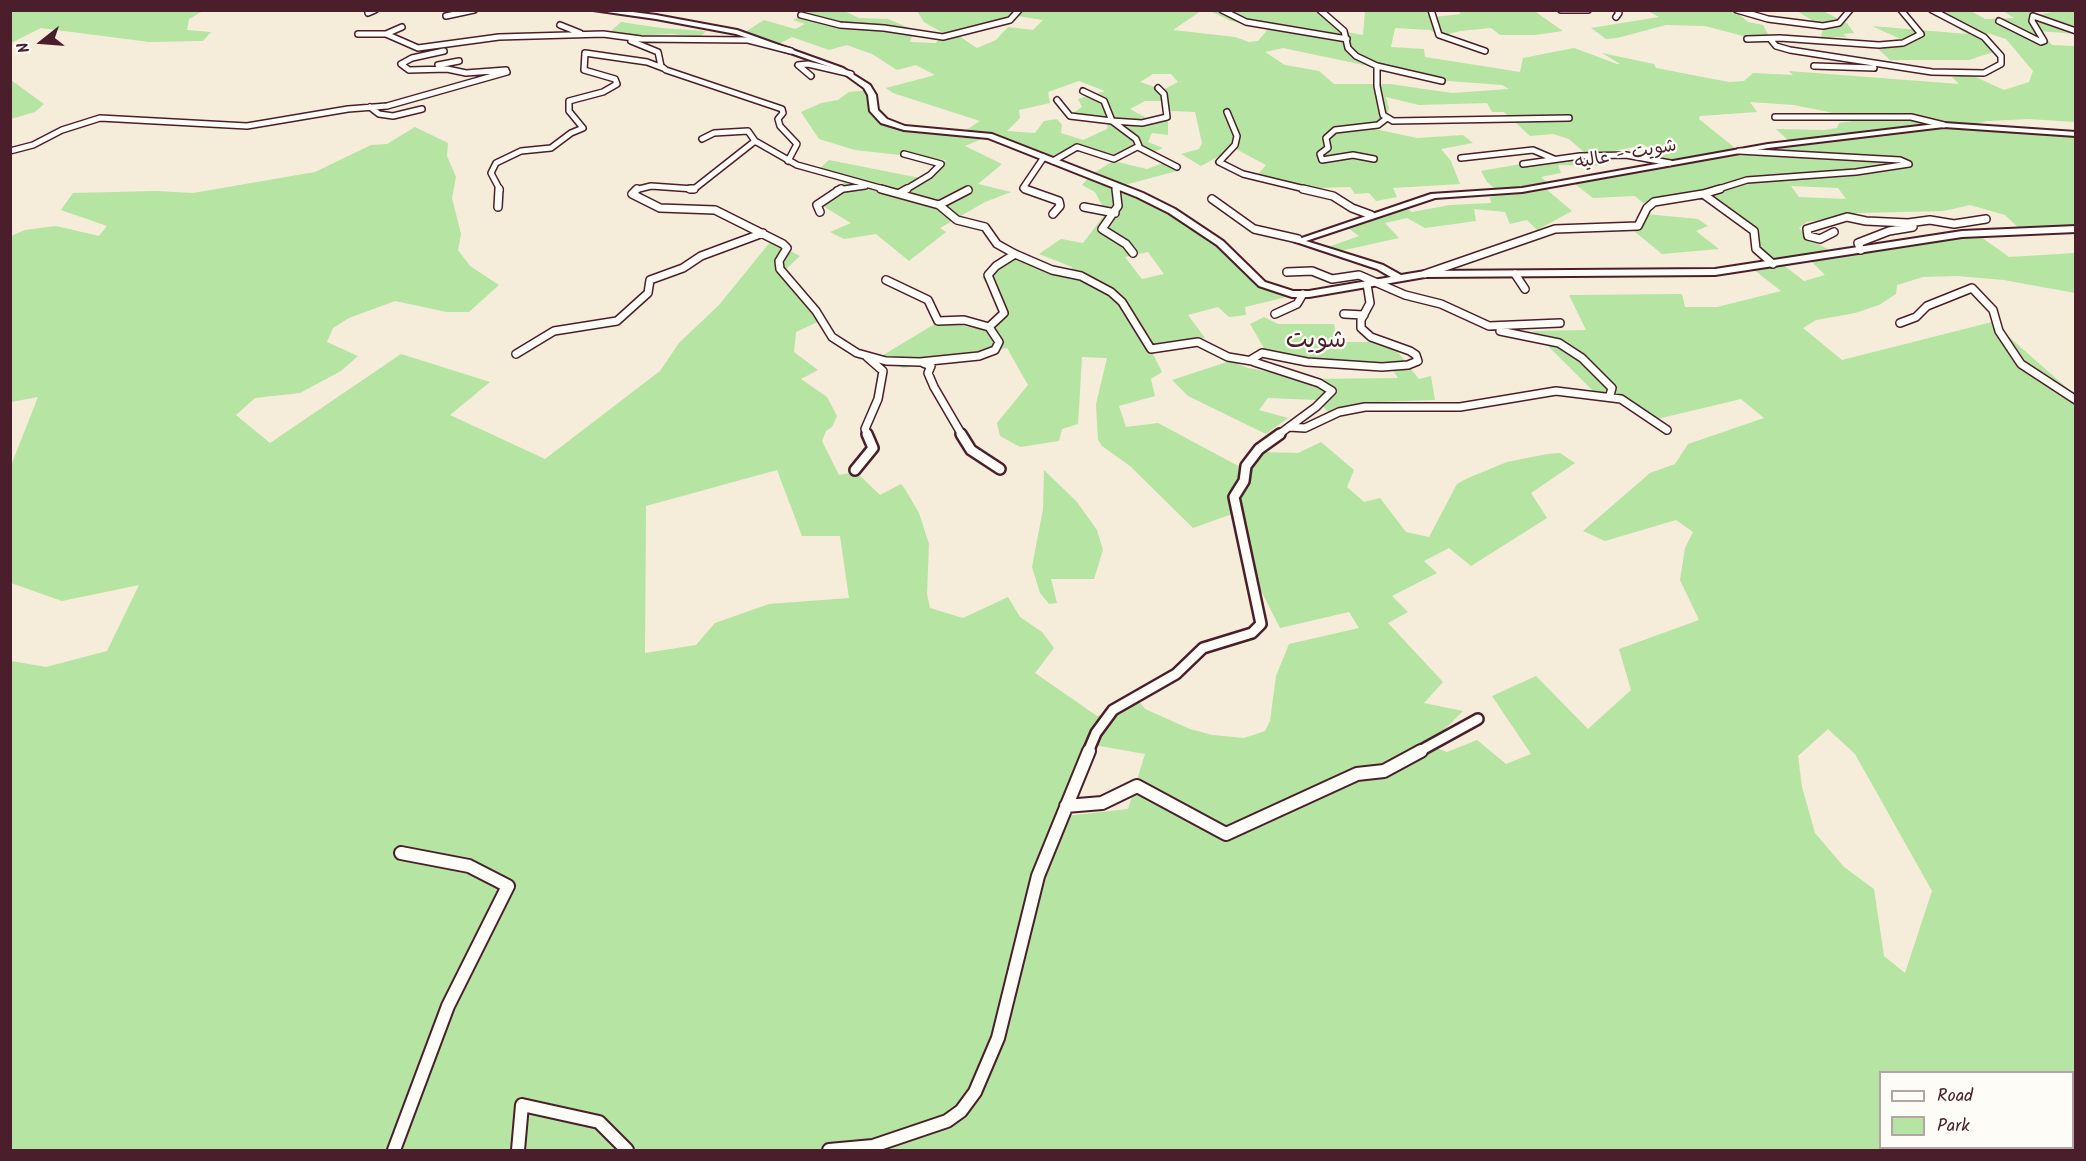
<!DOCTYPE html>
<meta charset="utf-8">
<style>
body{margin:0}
#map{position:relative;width:2086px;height:1161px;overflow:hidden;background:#f5ecda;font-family:Kalam,sans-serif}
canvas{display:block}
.frame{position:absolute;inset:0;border:12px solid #4a1f2b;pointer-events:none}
.legend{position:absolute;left:1879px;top:1071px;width:195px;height:78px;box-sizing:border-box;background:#fdfcf7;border:2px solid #b5a4a5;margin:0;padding:8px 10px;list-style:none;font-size:18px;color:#4a1f2b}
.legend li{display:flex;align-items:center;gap:12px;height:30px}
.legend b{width:30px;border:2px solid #b5a4a5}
.north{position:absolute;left:12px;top:12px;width:60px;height:60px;-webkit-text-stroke:4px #fdfcf7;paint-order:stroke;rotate:253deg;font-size:16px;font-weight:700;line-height:24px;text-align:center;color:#4a1f2b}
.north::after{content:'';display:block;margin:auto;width:21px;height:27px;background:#4a1f2b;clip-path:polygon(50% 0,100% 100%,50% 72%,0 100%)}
</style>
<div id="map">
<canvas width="2086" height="1161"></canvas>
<div class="frame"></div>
<ul class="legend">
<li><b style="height:8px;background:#fdfcf7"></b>Road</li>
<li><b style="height:16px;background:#b5e4a3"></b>Park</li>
</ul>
<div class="north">N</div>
</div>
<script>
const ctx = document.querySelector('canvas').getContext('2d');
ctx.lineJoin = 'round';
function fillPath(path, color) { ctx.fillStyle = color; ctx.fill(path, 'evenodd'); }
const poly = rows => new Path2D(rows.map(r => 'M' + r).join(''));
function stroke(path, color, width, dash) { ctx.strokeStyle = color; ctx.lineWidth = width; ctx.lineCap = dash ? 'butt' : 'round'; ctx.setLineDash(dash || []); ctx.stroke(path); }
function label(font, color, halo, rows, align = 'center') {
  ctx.font = font + ' Kalam,"Playpen Sans Arabic",sans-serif'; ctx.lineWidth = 4.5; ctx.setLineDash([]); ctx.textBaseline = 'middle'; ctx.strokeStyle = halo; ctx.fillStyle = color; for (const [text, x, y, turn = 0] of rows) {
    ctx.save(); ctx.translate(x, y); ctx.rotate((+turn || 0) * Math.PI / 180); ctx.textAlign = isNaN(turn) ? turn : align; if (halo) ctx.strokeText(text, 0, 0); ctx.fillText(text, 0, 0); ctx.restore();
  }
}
const green = poly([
 [11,10,203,11,189,19,187,30,211,32,203,41,149,42,41,28,11,43],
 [805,10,844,11,859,18,888,19,914,30,910,42,936,43,943,33,924,22,917,11,1201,11,1173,30,1235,37,1249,42,1258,41,1268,29,1231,21,1210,11,1316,11,1341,31,1363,35,1365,11,1429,11,1434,17,1461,14,1458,11,1533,10,1563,31,1535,35,1500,35,1491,28,1460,31,1441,36,1430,30,1395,28,1391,47,1424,49,1425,57,1520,72,1523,58,1574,48,1617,64,1620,64,1602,53,1654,64,1656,68,1729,82,1744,81,1753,73,1793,75,1789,71,1959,84,1952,77,1969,74,2004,90,2029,82,2033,71,2006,39,1987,33,1985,36,1993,44,1993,52,1969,60,1890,60,1873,44,1905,41,1872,26,1967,34,1932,11,1971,11,1985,19,2014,18,2003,11,2029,11,2038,15,2056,11,2075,11,2075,34,2040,31,2052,45,2075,46,2075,122,2029,119,1987,121,1978,123,2019,132,2075,135,2075,230,2022,231,2005,215,1970,205,1944,211,1858,213,1807,222,1799,228,1805,236,1829,250,1974,232,2009,257,2075,253,2075,293,2004,280,1957,276,1923,277,1897,285,1896,294,1879,305,1855,313,1816,320,1803,328,1842,360,1992,322,2075,395,2075,1150,11,1150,11,661,46,667,107,651,139,585,62,601,11,583,10,468,38,397,11,402,11,236,25,230,56,226,99,236,107,226,61,210,73,193,156,191,193,193,315,172,371,145,387,144,415,127,448,143,447,156,456,177,452,198,461,234,458,250,470,266,499,285,469,312,447,312,395,301,349,318,333,328,327,342,358,356,341,371,300,393,255,398,236,415,270,443,401,354,490,382,450,415,545,459,660,371,679,343,719,305,771,241,800,256,785,270,788,278,794,293,820,321,796,332,794,352,818,370,801,379,827,397,837,416,832,427,826,431,822,441,839,475,856,472,880,495,901,484,905,489,919,513,929,544,927,594,930,608,963,618,1008,597,1020,617,1042,632,1054,648,1035,673,1097,716,1139,701,1145,709,1190,729,1212,735,1244,738,1265,731,1270,721,1276,676,1289,644,1359,628,1349,612,1280,628,1241,551,1232,514,1193,528,1130,466,1102,446,1098,440,1096,404,1107,358,1082,357,1078,424,1062,429,1059,441,1020,447,1000,436,997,423,1028,385,1007,348,904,368,875,360,938,322,983,329,987,322,1005,312,982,277,1013,256,1068,278,1072,267,1039,254,1061,239,1083,243,1106,213,1095,192,1082,185,1091,175,1113,161,1147,169,1166,162,1177,171,1117,187,1156,203,1231,250,1264,284,1295,295,1245,307,1246,315,1229,317,1218,307,1188,315,1205,338,1149,346,1162,372,1151,379,1155,396,1119,406,1126,427,1158,423,1244,469,1261,452,1298,453,1321,442,1354,470,1347,487,1364,502,1380,498,1406,532,1429,537,1457,484,1468,478,1507,462,1547,454,1560,453,1575,463,1531,493,1547,518,1471,566,1449,548,1424,561,1437,573,1392,596,1408,612,1388,623,1443,682,1424,703,1463,711,1429,745,1447,752,1477,740,1506,764,1531,754,1492,696,1536,676,1588,729,1631,690,1619,649,1699,620,1680,580,1685,548,1693,532,1676,520,1605,541,1583,531,1650,473,1675,464,1688,444,1764,418,1741,399,1653,420,1629,402,1593,391,1533,331,1586,330,1569,295,1682,294,1685,307,1717,307,1781,291,1754,270,1782,264,1804,281,1825,275,1806,256,1775,260,1770,257,1760,248,1758,237,1749,222,1705,191,1643,203,1635,196,1593,198,1571,181,1667,161,1644,145,1608,152,1611,154,1600,166,1558,165,1561,173,1541,177,1547,182,1540,184,1572,211,1537,230,1527,220,1510,224,1505,212,1474,209,1476,221,1425,228,1407,218,1385,223,1399,238,1340,251,1328,247,1359,236,1341,223,1405,207,1412,212,1450,205,1491,203,1490,197,1503,195,1487,182,1481,171,1585,153,1569,139,1553,134,1530,136,1504,112,1492,112,1487,103,1419,105,1386,97,1389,108,1387,115,1370,128,1417,138,1463,135,1473,143,1441,149,1451,161,1460,184,1393,188,1397,197,1376,201,1369,193,1355,194,1350,187,1318,188,1317,193,1254,179,1266,165,1234,148,1201,166,1181,154,1199,149,1202,143,1195,112,1170,111,1167,101,1145,101,1130,109,1152,121,1168,118,1168,135,1152,133,1148,142,1163,148,1149,154,1136,148,1108,158,1075,146,1052,162,984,138,965,146,1002,164,978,184,1011,192,985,202,940,228,946,232,909,261,876,234,844,239,830,232,851,223,816,202,844,183,818,170,829,160,930,180,946,160,855,150,819,139,801,112,821,103,838,100,849,92,869,90,874,112,889,125,963,132,980,121,893,93,886,88,935,75,916,65,897,70,872,54,847,45,829,50,792,37,775,46,739,36,764,20,795,29,805,24,793,20,800,17,814,18],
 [1011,15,1043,20,1033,30,1008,27,996,40,977,48,959,36,975,26,1007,20],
 [1283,48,1435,80,1502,85,1509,89,1452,93,1390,84,1334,84,1319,71,1285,65,1265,52],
 [1153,74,1171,74,1178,82,1163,90,1140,82],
 [1079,81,1105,91,1078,99,1082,107,1070,115,1108,123,1107,129,1083,140,1061,133,1062,125,1057,119,1044,121,1035,133,1007,131,1020,118,1019,110,1050,103,1048,92],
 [1750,102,1794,105,1848,116,1853,121,1839,123,1837,128,1824,130,1776,129,1788,140,1735,148,1699,119,1700,116,1757,112],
 [1791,186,1838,188,1846,199,1799,197],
 [1148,252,1164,274,1142,279,1125,257],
 [777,470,802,536,840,536,849,598,769,604,715,623,696,645,645,653,646,506],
 [1828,729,1855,754,1932,891,1905,973,1884,956,1874,889,1844,867,1815,833,1802,787,1798,756],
 [1088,744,1145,754,1128,809,1066,816],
 [1880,1072,2072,1072,2072,1148,1880,1148],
 [1648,11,1735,11,1748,22,1763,25,1770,38,1743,36,1705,26,1666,25,1617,38,1606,39,1591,28,1659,17],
 [1797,11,1823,11,1847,23,1854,33,1843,34,1847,37,1821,37,1823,27],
 [621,22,661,28,706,31,700,37,671,34,626,36,610,32],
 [11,80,44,104,35,112,11,119],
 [1646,214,1698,219,1708,226,1696,231,1719,249,1662,254,1629,227],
 [1264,317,1278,324,1334,324,1337,342,1390,342,1419,379,1431,376,1435,400,1376,402,1329,413,1317,400,1268,398,1259,410,1288,418,1266,434,1188,396,1172,380,1230,361,1248,368,1307,379,1398,378,1390,366,1327,363,1265,350,1250,324],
 [1044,470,1077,502,1097,530,1103,550,1094,579,1051,579,1057,603,1049,604,1040,593,1032,567,1043,509]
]);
const streetFar3 = poly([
 [1222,10,1246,22,1347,39],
 [1320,10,1344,31,1348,48,1356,56,1377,66,1442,81],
 [1431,10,1439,35,1485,51],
 [1561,10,1588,10],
 [1737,10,1768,19,1823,26,1839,23,1850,10],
 [368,13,375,10],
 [801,15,840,25,884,28,943,37,1010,20,1019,10],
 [446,16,474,10],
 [1616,17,1619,13,1617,10],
 [1999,21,2041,42,2044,41,2032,21,2033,16,2076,31],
 [560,25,580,33],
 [358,34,386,34,418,48,499,37,603,34,641,39,748,40,791,51],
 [386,34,402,27],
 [1747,39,1780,38,1879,45,1903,43,1921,34,1901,10],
 [1771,40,1776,46,1790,50,1932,72,1984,73,2001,64,2001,56,1984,37,1932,10],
 [631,41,658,52,661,66,666,70,782,109,783,113,778,119,780,126,797,144,788,161],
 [444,51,412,58,401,64,409,70,447,69,466,73,506,70],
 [438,65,459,61],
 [1377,66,1377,86,1383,115,1393,121,1569,118],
 [1814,66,1874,68],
 [811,76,798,65,808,64,851,74],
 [1083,91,1104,101,1112,121,1142,123,1167,117,1164,94,1158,88],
 [370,107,379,114,393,116,422,109],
 [1227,112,1237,136,1235,145,1219,162,1243,174,1309,190],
 [1775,117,1911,117,1944,125],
 [702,139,714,133,748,131,755,141,797,165,887,190],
 [1138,147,1177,167],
 [10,151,33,145,62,130,100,118,247,126,348,109,387,106,507,72],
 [904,154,941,164,930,175,905,190],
 [1461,158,1533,150,1554,159],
 [1374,159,1353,155,1322,160,1320,154,1328,148,1326,138,1335,130,1378,125,1387,118],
 [1053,161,1077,147,1114,159,1139,146,1136,139,1112,121,1070,116,1057,100],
 [1523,164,1580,156,1626,155,1670,163],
 [1115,185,1117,190],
 [500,190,491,173,496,163,521,151,551,148,571,133,583,128,569,111,569,101,603,92,617,84,615,79,584,70,585,53,647,62,663,68],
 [635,190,651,186,694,189,755,141],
 [837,190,865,186],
 [1029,190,1023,188,1044,157],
 [1715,190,1747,180,1856,172,1909,164,1900,160,1739,151]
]);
const streetFar2 = poly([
 [637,189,632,194,660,208,715,210,783,244,787,248,779,261,780,269,816,311,832,337,857,353,886,361,920,362,979,356,995,350,999,342,989,327,1004,313,988,275,996,266,1015,254],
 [690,189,694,189],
 [881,189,939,205,957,220,985,227,997,244,1015,254,1052,270,1081,276,1111,292,1122,302,1151,349,1198,342,1228,357,1252,361],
 [1025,189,1059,201,1060,206,1053,214],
 [1116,189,1118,206,1102,229,1126,244,1133,253],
 [1303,189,1333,196,1352,208,1371,215],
 [1720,189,1703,194,1754,231,1756,249,1773,264],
 [900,193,907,189],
 [1212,199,1254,229,1298,239],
 [939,205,968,190],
 [498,207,499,189],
 [1084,207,1115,213],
 [820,212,817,205,841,189],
 [1908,223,1930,220,1954,224,1986,219],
 [1834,232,1820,239,1808,236,1807,229,1847,217,1866,221,1908,223,1913,227,1889,231,1858,243,1861,250],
 [1287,272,1312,271,1332,279,1359,275,1405,295,1441,304,1489,326,1560,323],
 [1425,274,1555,229,1638,226,1647,208,1654,202,1703,194],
 [1515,274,1525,289],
 [886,280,928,300,938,321,964,320,989,327],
 [1275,314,1297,304,1303,294],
 [1344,314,1364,315],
 [1900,323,1916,317,1927,306,1972,288,1993,310,1999,331,2021,364,2076,400],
 [1500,331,1559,343,1582,358,1612,388,1610,395],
 [516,354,554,331,617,321,648,293,650,280,683,268,701,256,763,233],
 [867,357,883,371,878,399,865,429,868,435],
 [923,363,931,366,928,373,934,387,962,435],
 [1289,427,1305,428,1339,412,1365,407,1460,407,1556,391,1621,399,1667,430],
 [1278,435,1316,407,1332,391,1319,383,1254,362,1252,359,1262,353,1307,362,1382,367,1408,365,1418,361,1416,355,1410,351,1371,337,1361,328,1361,320,1370,303,1367,284]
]);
const streetFar1 = poly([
 [961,434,971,450,1000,469],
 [855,470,873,448,867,434],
 [1088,752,1096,733,1113,710,1176,674,1203,648,1252,633,1261,624,1234,497,1244,481,1246,466,1259,449,1280,434],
 [1418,752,1478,719]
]);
const street = poly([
 [1066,806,1102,803,1137,786,1226,834,1357,774,1384,771,1421,751],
 [394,1150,448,1006,508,886,469,866,401,853],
 [518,1150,522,1105,599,1122,627,1150],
 [829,1150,873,1146,947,1121,961,1111,975,1092,998,1038,1038,876,1089,751]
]);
const secondary = poly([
 [593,10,617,10,656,15,737,30,843,68,870,85,876,95,878,110,887,119,905,126,992,134,1143,193,1175,209,1223,241,1265,282,1293,291,1309,291,1391,277,1377,269,1293,241,1431,194,1522,188,1768,144,1944,123,2076,132,2076,136,1944,127,1768,148,1522,192,1435,198,1306,241,1383,265,1401,275,1425,271,1715,269,1962,231,2076,226,2076,232,1962,237,1715,275,1425,277,1309,297,1292,297,1259,286,1217,245,1169,213,1137,197,988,138,904,130,881,123,870,111,868,95,864,88,839,70,736,34,656,19,593,10]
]);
const farStreetnames = [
 ["شويت - عاليه",1626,156,-10]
];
const quarterNames = [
 ["شويت",1316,343]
];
fillPath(green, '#b5e4a3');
stroke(streetFar3, '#4a1f2b', 8);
stroke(streetFar2, '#4a1f2b', 10);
stroke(streetFar1, '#4a1f2b', 14);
stroke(street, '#4a1f2b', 16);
stroke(secondary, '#4a1f2b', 4);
stroke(streetFar3, '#fdfcf7', 5);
stroke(streetFar2, '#fdfcf7', 7);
stroke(streetFar1, '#fdfcf7', 9);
stroke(street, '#fdfcf7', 12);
fillPath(secondary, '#fdfcf7');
label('18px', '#4a1f2b', '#fdfcf7', farStreetnames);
label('24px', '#4a1f2b', '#fdfcf7', quarterNames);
</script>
